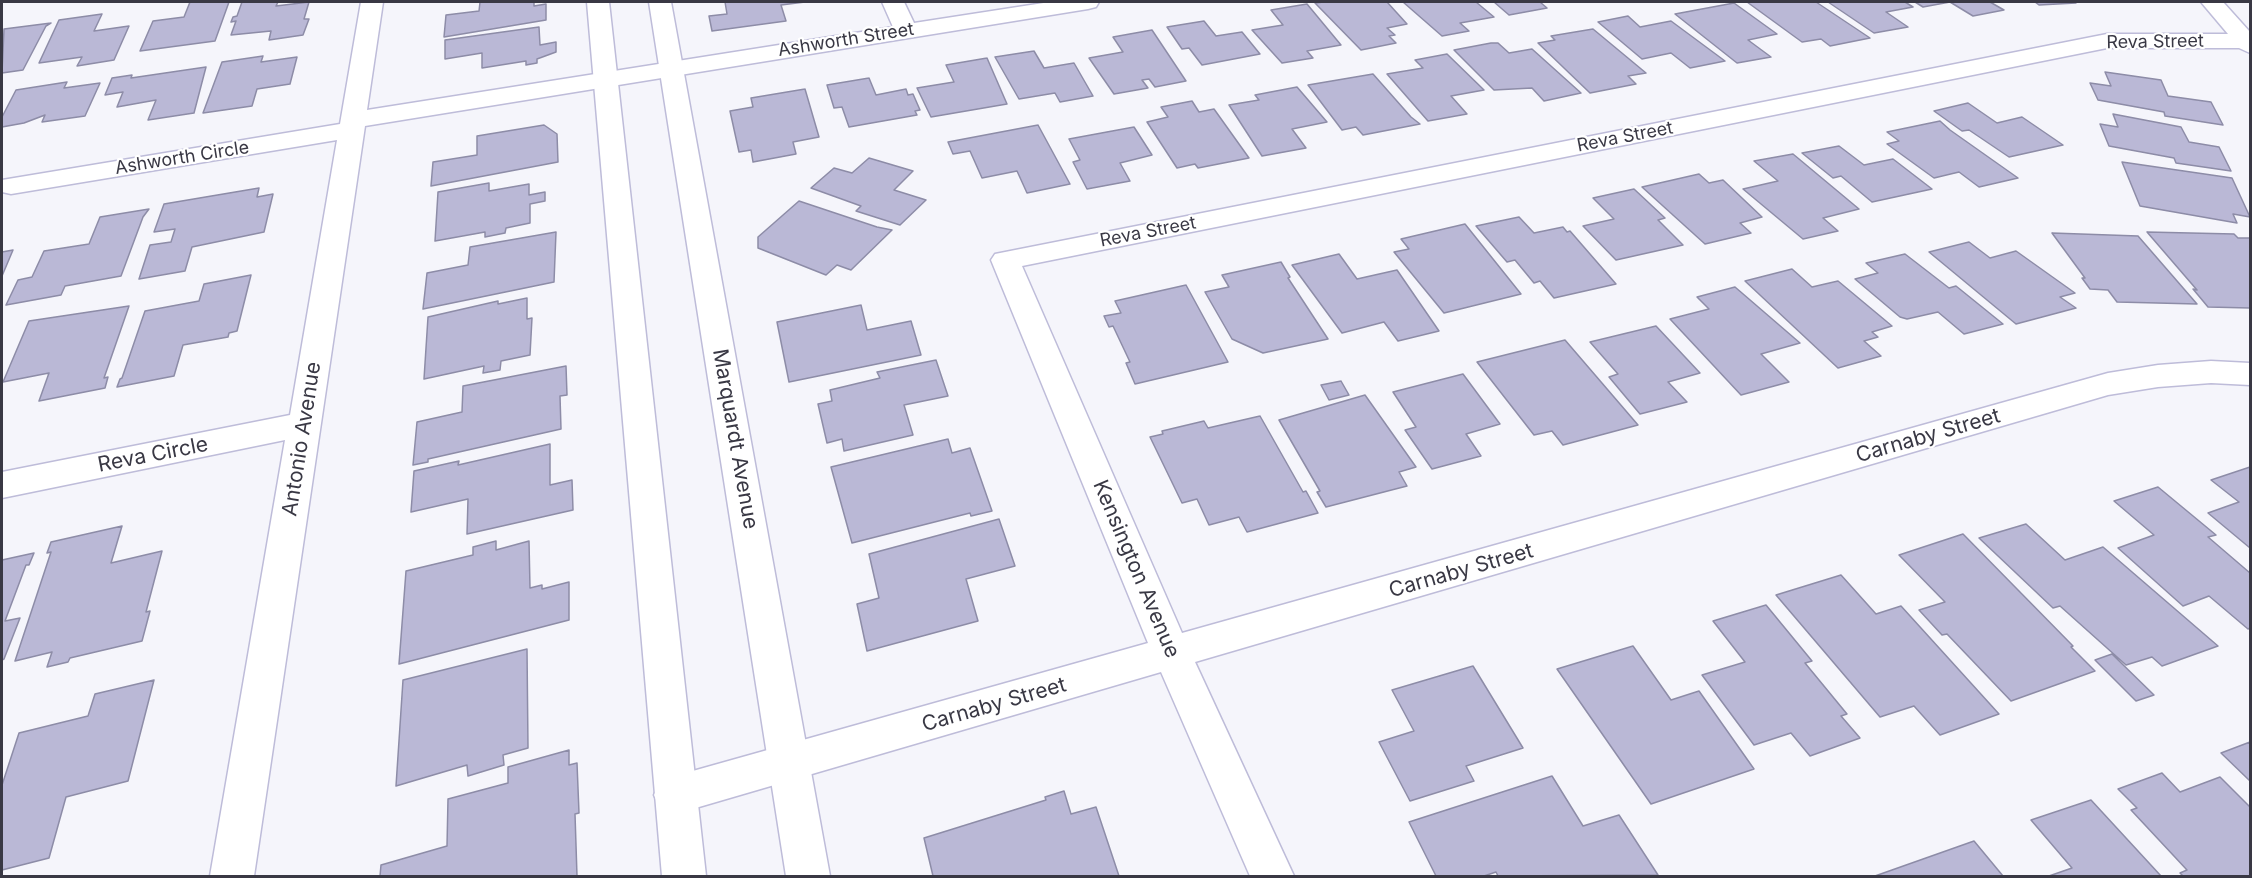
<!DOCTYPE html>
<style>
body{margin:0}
#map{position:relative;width:2252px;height:878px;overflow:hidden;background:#f5f5fb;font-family:Inter,sans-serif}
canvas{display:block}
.frame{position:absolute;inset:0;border:3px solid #393844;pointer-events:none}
</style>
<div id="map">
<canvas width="2252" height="878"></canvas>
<div class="frame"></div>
</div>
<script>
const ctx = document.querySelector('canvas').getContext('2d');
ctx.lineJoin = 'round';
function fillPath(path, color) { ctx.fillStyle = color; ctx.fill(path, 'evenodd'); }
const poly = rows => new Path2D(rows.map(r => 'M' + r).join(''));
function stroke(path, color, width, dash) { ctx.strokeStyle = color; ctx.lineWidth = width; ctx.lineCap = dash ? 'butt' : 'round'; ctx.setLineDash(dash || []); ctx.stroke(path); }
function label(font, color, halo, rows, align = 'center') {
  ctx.font = font + ' Inter,sans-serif'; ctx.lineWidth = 4.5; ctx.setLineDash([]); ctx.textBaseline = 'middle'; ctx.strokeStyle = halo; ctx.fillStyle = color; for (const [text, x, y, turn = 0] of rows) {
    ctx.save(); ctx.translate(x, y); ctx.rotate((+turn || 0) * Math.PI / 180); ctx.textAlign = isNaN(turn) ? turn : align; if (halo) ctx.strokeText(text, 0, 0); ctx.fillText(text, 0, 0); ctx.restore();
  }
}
const building = poly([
 [190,2,229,2,215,41,140,51,153,21,184,17,190,2],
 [242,2,278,2,276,6,309,2,304,19,309,19,303,35,269,40,271,31,231,35,236,21,231,22,233,17,237,16,242,2],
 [480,2,534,2,534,6,546,4,546,20,444,37,446,15,479,11,480,2],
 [725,2,805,2,781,5,786,21,712,31,709,16,727,14,725,2],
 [1324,2,1387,2,1407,24,1387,28,1395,35,1389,36,1396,43,1361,50,1315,3,1324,2],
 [1403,2,1476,2,1494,17,1460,23,1469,31,1442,36,1403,2],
 [1494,2,1540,2,1547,8,1509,15,1494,2],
 [1747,2,1816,2,1870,38,1830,46,1821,39,1802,42,1747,2],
 [1828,2,1905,2,1913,7,1886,12,1908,27,1874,33,1828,2],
 [1915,2,1990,2,2004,10,1973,16,1950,2,1923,7,1915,2],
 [2035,2,2073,2,2076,3,2039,5,2035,2],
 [1734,3,1777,34,1748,40,1771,57,1737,63,1675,14,1734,3],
 [1307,4,1341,45,1307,51,1313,58,1282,63,1252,30,1283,25,1271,10,1307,4],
 [102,14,94,31,129,26,114,60,77,66,82,57,39,63,59,20,102,14],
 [1628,16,1640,27,1671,21,1725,61,1690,68,1671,53,1642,59,1598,22,1628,16],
 [1204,21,1216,36,1242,32,1260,54,1202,65,1189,48,1182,49,1167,27,1204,21],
 [51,23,46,26,23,70,2,73,4,29,51,23],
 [539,27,540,45,556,42,556,52,537,59,537,63,526,65,526,61,482,68,482,53,445,59,445,40,539,27],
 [1593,29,1646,73,1628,76,1636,84,1590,93,1538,43,1555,40,1551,36,1593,29],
 [1152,30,1186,81,1155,87,1149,79,1142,80,1148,88,1114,94,1089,58,1123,52,1113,37,1152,30],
 [1491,43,1498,43,1509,53,1532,49,1581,93,1544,101,1532,88,1494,90,1454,50,1491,43],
 [1034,51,1044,68,1074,63,1093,96,1060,102,1055,93,1019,99,995,57,1034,51],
 [1447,54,1484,90,1451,96,1467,114,1428,121,1387,74,1423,68,1415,60,1447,54],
 [263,56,261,62,297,57,290,84,257,89,252,106,203,113,222,62,263,56],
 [987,58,1007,104,931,117,917,88,954,82,946,65,987,58],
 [206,67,194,113,148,120,156,100,117,107,123,92,105,95,112,78,132,75,131,78,206,67],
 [2105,72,2161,80,2168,96,2211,102,2223,125,2165,116,2164,112,2098,100,2090,83,2111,86,2105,72],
 [1373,74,1411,117,1420,124,1363,135,1356,127,1342,130,1308,85,1373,74],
 [869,78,876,95,906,89,908,95,913,94,920,110,915,111,917,115,849,127,842,107,834,108,827,85,869,78],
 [67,82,64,88,100,83,85,116,42,122,45,115,24,123,2,127,2,117,16,90,67,82],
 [1297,87,1327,122,1292,129,1306,148,1262,156,1229,105,1259,100,1255,95,1297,87],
 [805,89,819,137,793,142,796,154,753,162,751,150,739,152,730,111,753,107,751,98,805,89],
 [1192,101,1199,112,1214,109,1249,158,1198,168,1195,164,1177,168,1147,122,1168,117,1161,107,1192,101],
 [1968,103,1997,123,2022,117,2063,145,2009,157,1969,130,1962,131,1934,111,1968,103],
 [2113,114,2181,127,2189,142,2219,147,2231,171,2176,163,2174,158,2109,146,2100,124,2118,127,2113,114],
 [1940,121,1950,130,2018,178,1979,187,1959,172,1934,178,1887,144,1899,141,1887,132,1940,121],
 [544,125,557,134,558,162,431,186,433,162,477,155,477,136,544,125],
 [1038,125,1070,184,1027,193,1017,171,982,178,970,151,953,154,948,142,1038,125],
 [1134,127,1152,155,1120,163,1130,181,1087,189,1073,162,1080,160,1069,139,1134,127],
 [1839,146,1864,165,1893,159,1932,189,1872,202,1841,176,1833,178,1802,153,1839,146],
 [1793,154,1859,209,1823,218,1838,231,1803,239,1743,189,1778,181,1754,161,1793,154],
 [869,158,913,171,894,190,926,200,900,225,856,211,861,206,811,188,834,168,852,173,869,158],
 [2122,162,2232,178,2250,217,2233,214,2237,223,2140,206,2122,162],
 [1699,174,1709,183,1723,180,1762,217,1740,223,1751,233,1705,244,1642,187,1699,174],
 [489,183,489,191,529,184,529,195,545,192,545,201,530,204,530,223,506,228,505,233,485,237,485,232,435,241,438,192,489,183],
 [259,188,257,197,273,194,264,232,192,247,185,271,139,279,150,245,171,242,175,229,154,232,164,204,259,188],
 [1634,189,1665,218,1658,220,1683,245,1616,260,1583,226,1614,219,1593,198,1634,189],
 [799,201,877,227,892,230,851,270,837,265,826,275,758,248,758,237,799,201],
 [149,209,143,217,121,276,65,286,61,295,6,305,18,280,32,277,44,251,89,244,100,217,149,209],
 [1519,217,1534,233,1563,227,1567,232,1570,231,1616,284,1554,298,1540,281,1534,283,1515,260,1507,262,1476,226,1519,217],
 [1465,224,1521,294,1444,313,1394,252,1409,249,1401,239,1465,224],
 [556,232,554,282,423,309,427,273,468,265,470,247,556,232],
 [2147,232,2234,234,2238,238,2250,238,2250,308,2208,307,2193,289,2197,290,2147,232],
 [2052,233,2138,236,2197,304,2117,302,2108,290,2090,289,2082,278,2085,278,2052,233],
 [1969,242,1990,258,2016,251,2075,293,2060,297,2076,308,2016,324,1929,252,1969,242],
 [13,250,2,276,2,252,13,250],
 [1339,254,1357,279,1397,270,1439,331,1398,341,1384,322,1342,333,1292,265,1339,254],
 [1905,254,1949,288,1956,286,2003,324,1964,334,1938,312,1907,319,1900,317,1855,279,1878,273,1866,263,1905,254],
 [1281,262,1290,277,1288,278,1328,339,1263,353,1232,339,1205,292,1229,287,1222,275,1281,262],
 [1792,269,1812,287,1838,281,1892,326,1872,332,1878,337,1864,341,1881,356,1838,368,1745,281,1792,269],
 [251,275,237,331,229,333,228,337,183,345,174,376,117,387,120,379,122,378,145,311,199,301,204,284,251,275],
 [1186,285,1228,362,1135,384,1126,363,1130,362,1113,326,1109,327,1104,316,1121,313,1115,301,1186,285],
 [1735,287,1800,343,1761,354,1789,382,1741,395,1670,319,1709,309,1697,297,1735,287],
 [527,298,527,319,532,318,530,355,501,361,500,370,483,373,484,366,424,379,428,317,498,301,498,304,527,298],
 [861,305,867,330,911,321,921,355,789,382,777,322,861,305],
 [129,306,104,378,108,377,105,388,39,401,49,373,3,382,29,321,129,306],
 [1656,326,1700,373,1668,382,1687,402,1640,414,1609,377,1618,374,1590,342,1656,326],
 [1565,340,1638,425,1563,445,1552,431,1534,435,1477,362,1565,340],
 [936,360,948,396,904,405,913,435,844,451,842,439,827,443,818,404,832,401,830,390,880,378,877,372,936,360],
 [566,366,567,395,560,396,561,429,428,459,428,462,413,465,417,422,462,412,463,386,566,366],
 [1463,374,1500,424,1466,434,1481,456,1432,469,1405,430,1416,427,1393,392,1463,374],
 [1341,381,1349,395,1329,400,1321,385,1341,381],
 [1365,395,1416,467,1399,472,1407,486,1326,507,1317,492,1320,491,1279,420,1365,395],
 [1260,416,1303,492,1306,491,1318,513,1247,532,1239,517,1209,525,1197,499,1182,503,1150,437,1163,434,1162,431,1204,421,1208,428,1260,416],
 [948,439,952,453,970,448,992,511,971,516,970,513,852,543,831,467,948,439],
 [550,444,550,485,572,480,573,510,467,534,468,499,411,512,414,471,459,461,458,465,550,444],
 [2250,467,2250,548,2208,513,2239,502,2211,480,2250,467],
 [2158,487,2216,535,2208,537,2250,573,2250,628,2248,629,2209,596,2183,606,2118,548,2154,535,2114,501,2158,487],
 [999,519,1015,566,966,579,978,621,867,651,857,604,879,598,869,554,999,519],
 [2026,524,2065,560,2103,547,2218,646,2162,666,2152,657,2126,665,2060,606,2053,608,1979,538,2026,524],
 [122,526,111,563,162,551,146,612,150,611,142,641,70,658,68,662,47,667,52,652,15,661,51,552,47,553,51,542,122,526],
 [1963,534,2073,646,2071,647,2095,671,2011,701,1947,634,1942,635,1919,610,1945,602,1899,555,1963,534],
 [496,541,496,550,529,541,530,588,542,585,542,589,569,582,569,620,399,664,406,571,473,555,473,547,496,541],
 [34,553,29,565,26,565,5,621,20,618,4,659,2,660,2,560,34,553],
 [1841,575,1876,614,1901,606,1999,714,1940,735,1914,706,1880,717,1776,595,1841,575],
 [1766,605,1812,661,1805,663,1847,714,1841,716,1860,738,1810,756,1791,733,1754,745,1702,675,1745,662,1713,621,1766,605],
 [1633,646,1671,700,1699,691,1754,769,1651,804,1557,669,1633,646],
 [527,649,528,748,503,755,504,765,468,776,467,765,396,786,403,680,527,649],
 [2112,654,2154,695,2136,701,2095,660,2112,654],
 [1473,666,1523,748,1466,766,1474,781,1410,801,1379,742,1414,731,1392,690,1473,666],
 [154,680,128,781,66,797,49,858,2,870,2,785,19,733,88,716,95,694,154,680],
 [2250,742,2250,781,2221,753,2250,742],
 [569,750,569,765,577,763,579,813,575,814,577,876,380,876,381,865,447,846,448,799,508,783,508,767,569,750],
 [2162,773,2180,792,2220,777,2250,807,2250,876,2183,876,2180,873,2187,870,2131,810,2137,808,2118,789,2162,773],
 [1552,776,1583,826,1619,815,1658,875,1498,876,1496,872,1484,876,1436,876,1409,822,1552,776],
 [1064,791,1071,814,1096,807,1119,876,933,876,924,838,1046,800,1045,797,1064,791],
 [2091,800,2161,876,2049,876,2072,868,2031,820,2091,800],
 [1974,841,2003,876,1875,876,1974,841]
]);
const street = poly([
 [361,2,383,2,367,110,893,27,882,2,904,2,914,23,1050,2,1099,2,1096,7,1088,9,365,126,254,876,210,876,285,440,2,498,2,472,290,415,337,140,11,194,2,192,2,180,340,124,361,2],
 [2201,2,2223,2,2250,32,2250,53,2239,48,2107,48,1022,266,1182,633,2108,373,2158,365,2211,361,2250,363,2250,385,2211,383,2158,387,2108,395,1195,662,1294,876,1250,876,1161,672,675,814,660,809,654,795,660,781,675,776,1148,643,991,260,995,254,2107,34,2228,34,2201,2]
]);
const secondary = poly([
 [587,2,609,2,706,876,662,876,587,2],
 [649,2,671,2,830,876,786,876,649,2]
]);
const farStreetnames = [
 ["Ashworth Street",846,40,-9],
 ["Reva Street",2155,42,-1],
 ["Reva Street",1625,137,-11],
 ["Ashworth Circle",182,158,-9],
 ["Reva Street",1148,232,-11]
];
const streetNames = [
 ["Carnaby Street",1928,436,-16],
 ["Antonio Avenue",302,439,-81],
 ["Marquardt Avenue",735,439,80],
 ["Reva Circle",153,455,-11],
 ["Kensington Avenue",1136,569,67],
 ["Carnaby Street",1461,571,-16],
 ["Carnaby Street",994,705,-16]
];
fillPath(building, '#bab8d6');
stroke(building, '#8d8ca7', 1.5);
stroke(street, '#bebcd9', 3);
stroke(secondary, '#bebcd9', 3);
fillPath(street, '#fff');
fillPath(secondary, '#fff');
label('18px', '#393844', '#fff', farStreetnames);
label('21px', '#393844', '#fff', streetNames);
</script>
